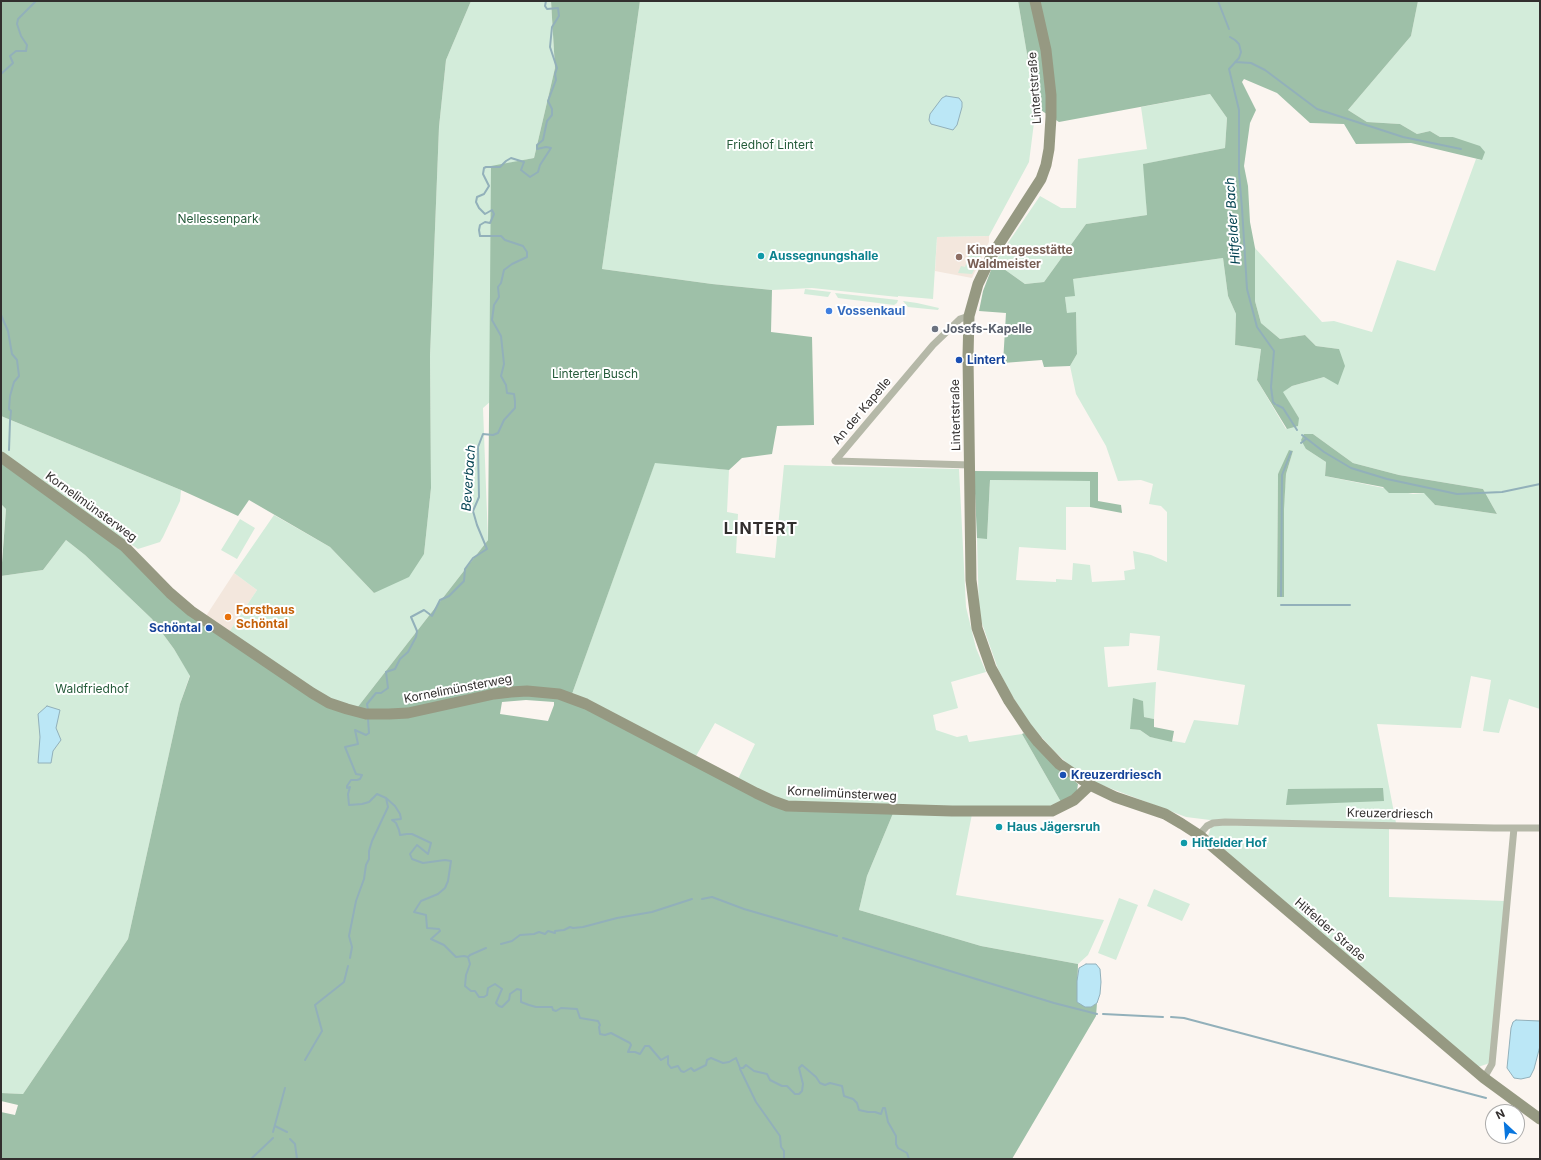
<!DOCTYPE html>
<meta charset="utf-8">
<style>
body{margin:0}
#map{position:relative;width:1541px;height:1160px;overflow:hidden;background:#fbf5f0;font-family:Inter,sans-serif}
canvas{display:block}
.frame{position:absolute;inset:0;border:2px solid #322f2e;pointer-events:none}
.north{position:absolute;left:1485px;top:1104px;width:40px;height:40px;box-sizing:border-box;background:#fff;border:1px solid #adacab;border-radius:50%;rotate:334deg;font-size:11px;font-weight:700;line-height:16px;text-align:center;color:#322f2e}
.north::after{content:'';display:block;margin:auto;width:14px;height:18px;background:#0976de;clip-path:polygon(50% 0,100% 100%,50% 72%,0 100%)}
</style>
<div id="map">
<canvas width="1541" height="1160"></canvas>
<div class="frame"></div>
<div class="north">N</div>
</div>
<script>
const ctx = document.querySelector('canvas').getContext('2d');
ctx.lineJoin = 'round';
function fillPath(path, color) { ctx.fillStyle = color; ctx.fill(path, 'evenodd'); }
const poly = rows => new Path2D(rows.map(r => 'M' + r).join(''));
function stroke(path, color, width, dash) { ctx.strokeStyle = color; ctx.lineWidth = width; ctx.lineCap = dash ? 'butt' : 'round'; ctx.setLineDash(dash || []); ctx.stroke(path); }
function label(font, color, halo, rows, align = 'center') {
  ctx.font = font + ' Inter,sans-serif'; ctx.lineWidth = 4; ctx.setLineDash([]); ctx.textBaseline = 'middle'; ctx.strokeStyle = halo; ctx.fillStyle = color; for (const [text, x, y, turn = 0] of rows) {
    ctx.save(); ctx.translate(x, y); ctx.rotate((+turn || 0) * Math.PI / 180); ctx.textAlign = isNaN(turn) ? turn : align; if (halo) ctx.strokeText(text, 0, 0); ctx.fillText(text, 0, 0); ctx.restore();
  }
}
const built = poly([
 [989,236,989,242,972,278,935,271,937,237],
 [234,573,257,590,229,632,206,616]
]);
const green = poly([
 [471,1,551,1,555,68,534,158,491,167,500,393,483,408,488,540,357,708,322,695,229,632,257,590,234,573,274,515,330,547,374,593,424,554,431,488,430,356,439,127,446,60],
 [640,1,1018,1,1036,107,1029,162,989,236,937,237,933,299,898,296,898,297,812,288,772,290,712,284,602,269],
 [1418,1,1540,1,1540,709,1509,699,1499,733,1483,731,1491,680,1471,676,1461,728,1377,724,1396,823,1210,820,1186,817,1091,781,1070,766,1053,750,1028,722,1008,689,998,669,979,615,977,538,987,538,990,480,1090,481,1090,507,1066,507,1066,550,1019,547,1016,580,1056,582,1056,579,1072,580,1073,563,1090,565,1092,582,1125,580,1124,571,1135,569,1133,551,1151,555,1167,562,1167,512,1161,506,1149,504,1153,484,1141,480,1118,481,1106,446,1076,394,1070,366,1077,354,1076,312,1067,314,1065,297,1073,279,1223,258,1228,296,1236,314,1235,345,1261,349,1257,380,1286,429,1299,418,1282,392,1292,386,1324,377,1339,349,1316,346,1305,335,1280,339,1261,323,1255,301,1255,248,1322,322,1334,321,1372,332,1397,260,1435,271,1476,159,1482,160,1453,137,1440,137,1430,131,1417,134,1400,124,1367,122,1348,110,1411,36],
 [1313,434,1353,463,1399,475,1483,489,1497,514,1435,505,1425,493,1413,494,1325,476,1326,462,1306,449],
 [1293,451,1286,474,1277,597,1278,474],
 [1130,633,1160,636,1157,670,1245,685,1238,725,1194,720,1185,743,1150,737,1140,730,1130,729,1144,717,1154,719,1156,682,1108,687,1104,647,1129,646],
 [1210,94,1227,118,1225,148,1144,164,1147,215,1086,224,1044,282,1025,284,1004,269,991,270,999,256,1040,196,1061,208,1076,208,1078,159,1147,149,1141,107],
 [972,245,984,250,972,274,958,273,961,266,965,267],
 [805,289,831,292,828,297,804,294],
 [835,293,898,300,897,303,894,305,838,298],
 [903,301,917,303,939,308,938,310,908,307],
 [1,416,181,490,180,501,163,537,160,542,138,549,101,524,1,451],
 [655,462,729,470,727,512,738,514,736,553,775,558,784,465,959,469,966,607,976,648,986,672,951,682,958,708,933,715,936,730,957,737,967,735,969,742,1022,734,1061,802,1051,806,983,808,795,804,774,798,738,779,755,744,715,723,696,756,572,694],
 [1,504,6,509,1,571],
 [240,519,255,528,237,559,221,550],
 [66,540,85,555,152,619,174,649,190,675,180,704,128,939,23,1094,1,1093,1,576,43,570],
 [894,811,972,814,956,895,1104,920,1088,955,1078,964,981,946,859,910,867,876],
 [1217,825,1389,828,1389,897,1505,901,1490,1063,1478,1067,1208,836,1211,827],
 [1154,889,1190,904,1182,921,1147,906],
 [1119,898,1138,905,1116,960,1098,953]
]);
const forest = poly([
 [1,1,471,1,446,60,439,127,430,356,431,488,424,554,409,577,374,593,330,547,249,500,238,516,181,490,1,416],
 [551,1,640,1,602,269,712,284,772,290,771,332,812,337,814,425,777,426,772,454,742,458,729,470,655,463,572,694,772,804,894,811,867,876,859,910,981,946,1078,964,1077,1002,1091,1007,1097,1003,1096,1016,1012,1159,1,1159,1,1112,15,1115,18,1105,1,1101,1,1093,23,1094,128,939,180,704,190,676,174,649,152,619,85,555,66,540,43,570,1,576,6,509,1,504,1,462,105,534,171,599,319,700,357,708,488,540,491,166,534,158,555,68],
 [526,700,554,702,554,705,548,721,500,714,502,702],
 [1018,1,1418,1,1411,36,1348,110,1367,122,1400,124,1417,134,1430,131,1440,137,1453,137,1480,146,1485,152,1482,160,1411,143,1356,144,1344,124,1310,123,1277,93,1244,79,1242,82,1256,110,1250,123,1244,166,1248,186,1250,222,1255,248,1255,301,1261,323,1280,339,1305,335,1316,346,1339,349,1345,366,1338,385,1324,377,1292,386,1283,392,1299,418,1298,426,1287,429,1257,380,1261,349,1235,345,1236,314,1228,296,1223,258,1073,279,1075,296,1065,297,1067,313,1076,312,1077,354,1070,366,1044,367,1042,360,1003,363,1006,313,979,311,983,291,991,270,1004,269,1025,284,1044,282,1086,224,1147,215,1143,164,1225,148,1227,118,1210,94,1059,122,1036,107],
 [1304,434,1313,434,1353,463,1399,475,1483,489,1497,514,1435,505,1424,493,1389,493,1383,487,1325,476,1326,462,1306,449,1301,440],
 [1289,450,1293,451,1286,474,1284,509,1284,597,1277,597,1278,474],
 [974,471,1098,472,1098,501,1121,505,1122,513,1090,507,1090,481,990,480,987,539,977,538],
 [1133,698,1143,701,1144,717,1154,719,1154,727,1174,731,1172,742,1150,737,1140,730,1130,729],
 [1024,733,1060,769,1078,784,1077,791,1071,796,1061,802,1022,734],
 [1383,788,1384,801,1286,805,1288,789]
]);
const water = poly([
 [946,96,959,98,962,102,962,107,957,125,953,130,931,124,929,120,930,114,942,98,946,96],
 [47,706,60,710,56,728,61,740,53,751,51,763,38,763,40,737,38,714,47,706],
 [1086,964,1096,964,1100,969,1101,982,1100,994,1097,1003,1091,1007,1085,1007,1077,1002,1077,981,1079,968,1086,964],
 [1516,1020,1540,1021,1540,1046,1534,1069,1530,1077,1521,1079,1514,1078,1507,1068,1511,1028,1513,1022,1516,1020]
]);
const stream = poly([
 [1218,1,1229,29],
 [1230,37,1235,40,1239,44,1241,52,1239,58,1229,69,1239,110,1239,173,1242,208,1247,289,1257,327,1274,351,1271,387,1273,402,1275,404],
 [1235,62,1251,63,1265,70,1317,109,1403,137,1461,149],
 [1,74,13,63,10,56,16,51,26,51,27,45,21,36,17,24,18,19,36,1],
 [1,315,8,331,12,354,17,360,19,376,14,382,10,396,9,409,11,411,10,421,9,450],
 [1277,405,1283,408,1297,430],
 [1302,435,1324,452,1351,468,1387,479,1457,494,1502,492,1540,484],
 [1301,443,1306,439],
 [1281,596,1282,475,1291,452],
 [1281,605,1350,605],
 [368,710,367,704,376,693,381,693,388,688,386,672,395,669,400,659,408,652,416,637,417,631,411,617,424,610,432,616,440,600,449,596,464,581,465,569,473,558,487,549,477,525,473,511,479,497,478,447,483,434,493,435,498,433,504,420,515,408,515,401,514,394,507,393,506,385,501,376,504,364,501,336,492,320,494,305,499,297,498,287,501,283,504,270,512,264,527,257,527,252,523,246,505,240,501,236,480,236,479,230,480,225,485,222,490,223,494,214,492,210,485,214,479,208,476,202,477,197,484,194,489,186,483,174,484,168,486,167,500,167,506,161,511,158,524,162,521,170,530,177,538,172,540,165,551,148,546,147,537,149,537,145,543,140,547,121,552,115,552,109,548,101,556,80,555,74,557,68,550,47,552,27,559,16,558,8,547,9,545,6,546,1],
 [368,719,369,733,366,735,355,730,358,744,345,747,356,774,362,775,360,779,357,780,351,780,347,786,347,788,350,787,348,794,349,805,362,804,369,802,377,794,386,798,395,806,400,814,401,819,392,820,396,823,399,830,400,835,407,834,412,834,431,843,428,854,417,845,410,854,412,859,423,863,445,860,451,861,448,881,445,888,438,894,421,901,414,912,426,915,427,928,439,929,440,931,431,939,444,945,456,957,464,956,468,957,470,964,466,975,465,986,471,991,475,991,479,997,484,997,487,995,488,988,495,984,502,989,496,1003,499,1006,502,1007,509,1000,510,994,517,989,521,990,521,1002,529,1005,536,1007,552,1007,553,1010,556,1011,561,1008,577,1009,580,1018,598,1021,600,1025,599,1027,600,1034,605,1035,611,1033,630,1043,631,1045,628,1052,635,1052,640,1054,645,1046,649,1046,661,1060,668,1056,668,1064,671,1068,678,1066,681,1071,684,1072,691,1068,694,1071,706,1065,707,1060,711,1058,723,1063,729,1062,736,1058,740,1068,743,1068,746,1065,754,1071,767,1074,770,1080,782,1086,787,1086,795,1094,799,1094,802,1091,803,1084,799,1068,802,1065,816,1077,820,1083,825,1085,830,1083,842,1086,844,1096,853,1099,857,1103,859,1110,868,1112,875,1112,881,1114,883,1108,885,1108,888,1122,896,1136,896,1144,898,1148,907,1153,909,1159],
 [702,899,712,897,744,909,837,936],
 [843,938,1054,1003,1097,1014],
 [501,944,512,941,520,935,534,934,539,932,545,934,548,931,555,933,555,931,564,930,570,927,573,928,583,927,617,918,652,912,692,899],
 [468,957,470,955,486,948],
 [350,958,352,947,349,936,356,901,364,879,366,865,369,859,369,851,372,841,388,807,386,798],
 [1103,1014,1163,1017],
 [1171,1017,1184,1018,1486,1098],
 [305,1060,322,1031,315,1005,344,982,348,966],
 [740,1069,756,1102,780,1136,781,1147,784,1151,784,1159],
 [275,1126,287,1132],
 [273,1132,285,1088],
 [290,1139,295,1144,297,1159],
 [251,1159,273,1138]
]);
const street = poly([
 [835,461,933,345,960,319,969,316],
 [835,461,970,465],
 [1199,835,1207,826,1213,823,1225,822,1494,828,1540,828],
 [1484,1078,1492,1064,1514,828]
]);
const secondary = poly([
 [1035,1,1046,50,1051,95,1051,117,1049,149,1046,165,1041,179,992,255,978,284,969,316,968,356,971,580,977,628,991,668,1009,701,1027,728,1038,742,1059,764,1090,785,1115,797,1165,814,1182,824,1199,835,1484,1078,1540,1119],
 [1,457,124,546,170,593,191,611,312,693,329,703,347,709,366,714,389,714,408,713,494,694,511,692,527,691,559,694,586,704,756,793,773,801,787,806,952,811,1052,811,1074,800,1090,785]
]);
const markers = [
 [761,256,4,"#0f9aa8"],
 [959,257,4,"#8d6e63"],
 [829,311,4,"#3f7fe0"],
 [935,329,4,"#6b7280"],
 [959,360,4,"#1a4fb4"],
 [228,617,4,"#e8710a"],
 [209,628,4,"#1a4fb4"],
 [1063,775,4,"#1a4fb4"],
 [999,827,4,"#0f9aa8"],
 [1184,843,4,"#0f9aa8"]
];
const streetNames = [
 ["Lintertstraße",1035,88,-94],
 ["An der Kapelle",862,411,-50],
 ["Lintertstraße",956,415,-91],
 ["Kornelimünsterweg",91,507,36],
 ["Kornelimünsterweg",458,689,-11],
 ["Kornelimünsterweg",842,794,3],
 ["Kreuzerdriesch",1390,814,1],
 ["Hitfelder Straße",1330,930,41]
];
const parkNames = [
 ["Friedhof Lintert",770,145],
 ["Nellessenpark",218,219],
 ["Linterter Busch",595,374],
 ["Waldfriedhof",92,689]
];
const educationNames = [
 ["Kindertagesstätte",967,250],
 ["Waldmeister",967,264]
];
const cultureNames = [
 ["Aussegnungshalle",769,256],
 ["Haus Jägersruh",1007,827],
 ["Hitfelder Hof",1192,843]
];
const shopNames = [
 ["Vossenkaul",837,311]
];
const worshipNames = [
 ["Josefs-Kapelle",943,329]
];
const transitNames = [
 ["Lintert",967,360],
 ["Schöntal",201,628,"right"],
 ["Kreuzerdriesch",1071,775]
];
const foodNames = [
 ["Forsthaus",236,610],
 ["Schöntal",236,624]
];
const waterNames = [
 ["Hitfelder Bach",1233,221,-94],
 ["Beverbach",469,478,-86]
];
const districtNames = [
 ["LINTERT",761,529]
];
fillPath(built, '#f3e7dd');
fillPath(green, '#d3ecda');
fillPath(forest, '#9ec0a8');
fillPath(water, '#bbe7f6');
stroke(water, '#92b0ba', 1);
stroke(stream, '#92b0ba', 2);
stroke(street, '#b5b8a8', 7);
stroke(secondary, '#969982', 11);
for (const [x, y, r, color] of markers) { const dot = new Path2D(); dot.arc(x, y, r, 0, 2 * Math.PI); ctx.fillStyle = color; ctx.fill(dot); stroke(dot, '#fff', 1.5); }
label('12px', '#322f2e', '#fff', streetNames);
label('12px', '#255b3a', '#fff', parkNames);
label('bold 12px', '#785e54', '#fff', educationNames, 'left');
label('bold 12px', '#0d838f', '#fff', cultureNames, 'left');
label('bold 12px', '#366cbe', '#fff', shopNames, 'left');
label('bold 12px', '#5b616d', '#fff', worshipNames, 'left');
label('bold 12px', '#164399', '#fff', transitNames, 'left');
label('bold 12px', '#c56008', '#fff', foodNames, 'left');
label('italic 13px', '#004150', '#fff', waterNames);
ctx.letterSpacing = '1px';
label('bold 16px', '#322f2e', '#fff', districtNames);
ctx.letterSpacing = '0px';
</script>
